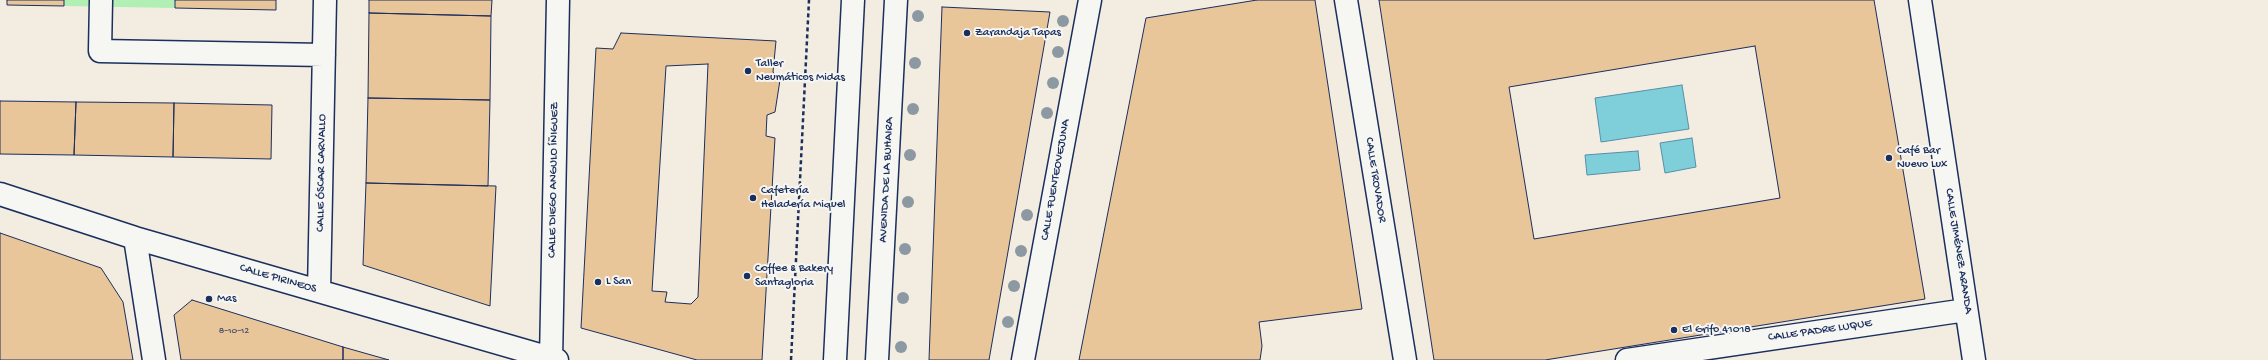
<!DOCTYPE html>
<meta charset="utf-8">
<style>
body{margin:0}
canvas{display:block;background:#f3ece0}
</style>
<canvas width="2268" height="360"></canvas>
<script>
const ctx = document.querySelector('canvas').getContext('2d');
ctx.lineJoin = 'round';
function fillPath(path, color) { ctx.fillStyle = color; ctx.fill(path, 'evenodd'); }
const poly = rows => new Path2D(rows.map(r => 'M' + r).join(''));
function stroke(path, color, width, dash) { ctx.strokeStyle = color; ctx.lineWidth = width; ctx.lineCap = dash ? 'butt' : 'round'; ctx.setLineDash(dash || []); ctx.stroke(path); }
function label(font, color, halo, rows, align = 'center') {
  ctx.font = font + ' "Gochi Hand",sans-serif'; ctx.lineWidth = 4; ctx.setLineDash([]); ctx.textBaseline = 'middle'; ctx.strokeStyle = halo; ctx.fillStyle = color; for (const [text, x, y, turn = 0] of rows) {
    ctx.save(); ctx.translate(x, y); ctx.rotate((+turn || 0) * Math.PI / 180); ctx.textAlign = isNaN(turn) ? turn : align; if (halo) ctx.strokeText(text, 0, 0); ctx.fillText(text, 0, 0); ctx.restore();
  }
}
const green = poly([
 [64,0,175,0,175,8,64,6]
]);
const water = poly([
 [1682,85,1689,129,1601,142,1595,98,1682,85],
 [1692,138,1696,167,1665,173,1660,143,1692,138],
 [1638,151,1640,170,1587,175,1585,155,1638,151]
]);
const building = poly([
 [7,0,64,0,64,6,7,5,7,0],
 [175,0,276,0,276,10,175,8,175,0],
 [369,0,492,0,491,16,369,13,369,0],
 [1257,0,1315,0,1362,309,1259,322,1262,346,1260,360,1079,360,1146,18,1257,0],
 [1379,0,1874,0,1925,299,1545,360,1434,360,1379,0],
 [1755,46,1780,198,1534,239,1509,87,1755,46],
 [942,7,1050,12,989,360,929,360,942,7],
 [369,13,491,16,490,100,368,98,369,13],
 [621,33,776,41,773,72,780,80,775,112,767,115,766,136,775,138,762,360,697,360,581,328,596,48,613,49,621,33],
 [708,64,698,297,691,304,665,302,667,292,652,291,666,66,708,64],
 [368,98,490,100,488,186,366,183,368,98],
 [0,101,76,102,74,155,0,154,0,101],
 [76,102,174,103,173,157,74,155,76,102],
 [174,103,272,105,271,159,173,157,174,103],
 [366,183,496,186,490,306,363,265,366,183],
 [0,233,101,268,123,302,133,360,0,360,0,233],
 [192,300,343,347,343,360,181,360,174,315,192,300],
 [343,347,389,360,343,360,343,347]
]);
const path = poly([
 [791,360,809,0]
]);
const street = poly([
 [101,0,100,51,324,55],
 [1346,0,1405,360],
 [1920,0,1974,360],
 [0,194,135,238,557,360],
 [135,238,154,360],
 [319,291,325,0],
 [551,360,558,0],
 [1023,360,1090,0],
 [1627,360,1966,310]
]);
const secondary = poly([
 [835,360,853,0],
 [877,360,896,0]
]);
const trees = [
 [918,16],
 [1063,21],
 [1058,52],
 [915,63],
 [1053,83],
 [913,109],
 [1047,113],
 [910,155],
 [908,202],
 [1027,215],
 [905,249],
 [1021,251],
 [1014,286],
 [903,298],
 [1008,322],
 [901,347]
];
const markers = [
 [967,33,4,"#1b2f5e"],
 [748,71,4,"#1b2f5e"],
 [1889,158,4,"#1b2f5e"],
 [753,198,4,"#1b2f5e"],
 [747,276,4,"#1b2f5e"],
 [598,282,4,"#1b2f5e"],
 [209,299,4,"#1b2f5e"],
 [1674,330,4,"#1b2f5e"]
];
const numberNames = [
 ["8-10-12",234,331]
];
const poiNames = [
 ["Zarandaja Tapas",975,33],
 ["Taller",756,64],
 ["Neumáticos Midas",756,78],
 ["Café Bar",1897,151],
 ["Nuevo Lux",1897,165],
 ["Cafetería",761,191],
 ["Heladería Miquel",761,205],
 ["Coffee & Bakery",755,269],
 ["Santagloria",755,283],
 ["L San",606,282],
 ["Mas",217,299],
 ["El Grifo 41018",1682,330]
];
const streetNames = [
 ["CALLE ÓSCAR CARVALLO",322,173,-89],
 ["CALLE DIEGO ANGULO ÍÑIGUEZ",554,180,-89],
 ["AVENIDA DE LA BUHAIRA",887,180,-87],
 ["CALLE FUENTEOVEJUNA",1056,180,-80],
 ["CALLE TROVADOR",1375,180,81],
 ["CALLE JIMÉNEZ ARANDA",1958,251,81],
 ["CALLE PIRINEOS",278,279,16],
 ["CALLE PADRE LUQUE",1820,331,-8]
];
fillPath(green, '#b1efb5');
fillPath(water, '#7fcfdb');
stroke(water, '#578fa9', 1);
fillPath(building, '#e9c59a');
stroke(building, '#1b2f5e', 1);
stroke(street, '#1b2f5e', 25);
stroke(secondary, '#1b2f5e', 25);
stroke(path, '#1b2f5e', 2.5, [4, 3]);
stroke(street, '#f6f6f2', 22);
stroke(secondary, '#f6f6f2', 22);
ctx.fillStyle = '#8d99a2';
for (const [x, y] of trees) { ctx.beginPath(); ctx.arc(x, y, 6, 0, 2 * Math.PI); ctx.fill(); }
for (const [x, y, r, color] of markers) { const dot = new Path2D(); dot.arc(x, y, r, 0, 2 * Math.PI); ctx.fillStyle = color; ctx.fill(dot); stroke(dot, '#f6f6f2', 1.5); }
label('10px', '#4e546d', null, numberNames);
label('12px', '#1b2f5e', '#f6f6f2', poiNames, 'left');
label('12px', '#1b2f5e', '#f6f6f2', streetNames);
</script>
